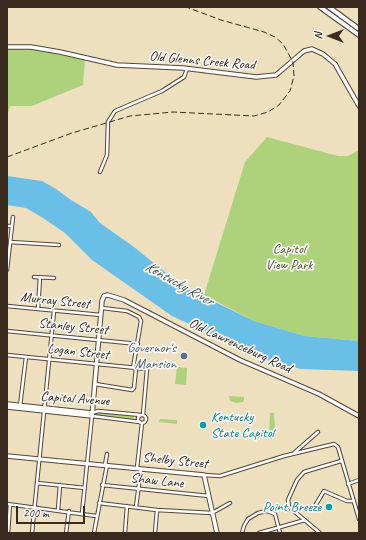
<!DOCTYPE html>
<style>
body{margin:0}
#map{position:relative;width:366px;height:540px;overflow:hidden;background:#eedfbf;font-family:Caveat,sans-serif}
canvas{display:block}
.frame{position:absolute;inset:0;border:8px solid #3b2a1e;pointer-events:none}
.north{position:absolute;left:310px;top:16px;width:40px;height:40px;-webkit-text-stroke:3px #f6f6f2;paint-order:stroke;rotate:270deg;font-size:11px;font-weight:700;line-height:16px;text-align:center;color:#3b2a1e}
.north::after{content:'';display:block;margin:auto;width:14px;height:18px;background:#3b2a1e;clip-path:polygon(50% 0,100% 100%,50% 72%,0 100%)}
.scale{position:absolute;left:16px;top:506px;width:69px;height:18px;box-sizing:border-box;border:2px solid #3b2a1e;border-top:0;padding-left:5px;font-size:12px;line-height:14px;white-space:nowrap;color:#3b2a1e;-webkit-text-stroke:3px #f6f6f2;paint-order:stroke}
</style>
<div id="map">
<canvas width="366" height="540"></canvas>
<div class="frame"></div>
<div class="north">N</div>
<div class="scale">200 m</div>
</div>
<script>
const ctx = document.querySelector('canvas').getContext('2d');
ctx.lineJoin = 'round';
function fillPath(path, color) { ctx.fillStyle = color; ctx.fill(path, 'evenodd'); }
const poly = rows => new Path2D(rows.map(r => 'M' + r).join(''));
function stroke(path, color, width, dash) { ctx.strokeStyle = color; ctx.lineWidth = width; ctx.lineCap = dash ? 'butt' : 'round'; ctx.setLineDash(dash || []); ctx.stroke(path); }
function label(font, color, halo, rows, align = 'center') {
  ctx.font = font + ' Caveat,sans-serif'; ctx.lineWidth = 3.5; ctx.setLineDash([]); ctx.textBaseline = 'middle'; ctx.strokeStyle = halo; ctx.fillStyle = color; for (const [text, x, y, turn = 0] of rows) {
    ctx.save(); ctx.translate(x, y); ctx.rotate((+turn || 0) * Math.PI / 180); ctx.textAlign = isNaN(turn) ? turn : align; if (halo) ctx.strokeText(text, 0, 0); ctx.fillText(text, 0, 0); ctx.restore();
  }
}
const green = poly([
 [7,49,29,49,85,59,83,85,32,106,10,106,7,116],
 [267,137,338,156,348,156,359,150,359,341,305,336,254,321,204,295,245,162],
 [177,367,187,368,186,385,175,384],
 [229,396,244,397,244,400,243,402,236,403,230,401],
 [97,412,134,415,134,421,94,415],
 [270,413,274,413,275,425,272,439,269,439],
 [160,419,177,420,177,424,159,422]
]);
const water = poly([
 [7,176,42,181,56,189,71,200,91,212,100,223,134,247,182,286,254,321,305,336,359,341,359,371,301,369,271,362,172,316,92,260,65,233,43,218,26,208,7,205]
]);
const street = poly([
 [100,172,107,155,108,122,115,111,162,91,184,77,187,69],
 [7,226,12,226],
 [10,242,59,245],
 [7,270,13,217],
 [34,277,54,278],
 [7,306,101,315],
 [102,308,127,311,139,317,141,321,133,368],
 [38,309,40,277],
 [7,331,138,344],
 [7,355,147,369,143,415],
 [95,384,132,390,134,388,136,368],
 [20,406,26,357],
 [92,413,98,411,141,415],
 '138 419a4 4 0 1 1 8 0a4 4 0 1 1-8 0Z',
 [294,453,318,432],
 [105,465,107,454],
 [137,468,142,423],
 [204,475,220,476,284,456,334,444,338,447,359,519],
 [37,483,85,488],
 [348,484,359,480],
 [102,485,209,496],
 [99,503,157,510,212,513,230,503],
 [7,504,96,516],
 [315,506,324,491,347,501,353,501],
 [136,507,141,469],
 [58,510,60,485],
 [82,513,92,416,140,422],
 [8,533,10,505],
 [32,533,54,311],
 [66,533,69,511],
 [94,533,107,465],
 [125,533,127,506],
 [155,533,157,510],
 [242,533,244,526,248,519,258,513,267,511,275,514,280,533],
 [259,533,305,520],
 [320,533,289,507,288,500,297,480,304,472,341,461]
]);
const secondary = poly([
 [7,47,31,47,60,52,117,65,183,68,256,77,276,75,304,51,312,49,323,54,335,64,359,106],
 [7,404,92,413],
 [7,407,92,416,102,301,104,296,108,295,124,300,240,360,319,394,359,416],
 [7,456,204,475,217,533]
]);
const primary = poly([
 [320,7,359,35],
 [329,7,359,29]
]);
const rail = poly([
 [7,157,72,133,130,116,173,112,254,116,268,112,279,105,290,91,294,76,293,62,283,44,275,37,264,32,221,20,186,7]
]);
const markers = [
 [184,356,4,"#5c6f8a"],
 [203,425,4,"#0f9aa8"],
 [329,507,4,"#0f9aa8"]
];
const streetNames = [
 ["Old Glenns Creek Road",202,61,5],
 ["Murray Street",55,301,6],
 ["Stanley Street",73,327,6],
 ["Old Lawrenceburg Road",240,346,25],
 ["Logan Street",78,352,6],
 ["Capital Avenue",75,399,4],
 ["Shelby Street",175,461,6],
 ["Shaw Lane",157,481,6]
];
const parkNames = [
 ["Capitol",289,249],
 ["View Park",289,265]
];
const serviceNames = [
 ["Governor's",176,348],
 ["Mansion",176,364]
];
const cultureNames = [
 ["Kentucky",211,417],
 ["State Capitol",211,433],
 ["Point Breeze",321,507,"right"]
];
const waterNames = [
 ["Kentucky River",179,284,29]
];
fillPath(green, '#aed27b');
fillPath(water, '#6abfe7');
stroke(street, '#564536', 4.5);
stroke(secondary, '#564536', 5.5);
stroke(primary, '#564536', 6);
stroke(street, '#fff', 2.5);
stroke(secondary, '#fff', 3.5);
stroke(primary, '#fff', 4);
stroke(rail, '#3b2a1e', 1, [6, 3]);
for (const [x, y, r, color] of markers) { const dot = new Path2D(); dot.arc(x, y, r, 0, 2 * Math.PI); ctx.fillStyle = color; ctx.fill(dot); stroke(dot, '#f6f6f2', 1.5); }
label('14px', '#3b2a1e', '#f6f6f2', streetNames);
label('14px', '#585435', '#f6f6f2', parkNames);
label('14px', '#4e5e75', '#f6f6f2', serviceNames, 'right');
label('14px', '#0d838f', '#f6f6f2', cultureNames, 'left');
label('italic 15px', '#49575a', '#f6f6f2', waterNames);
</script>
